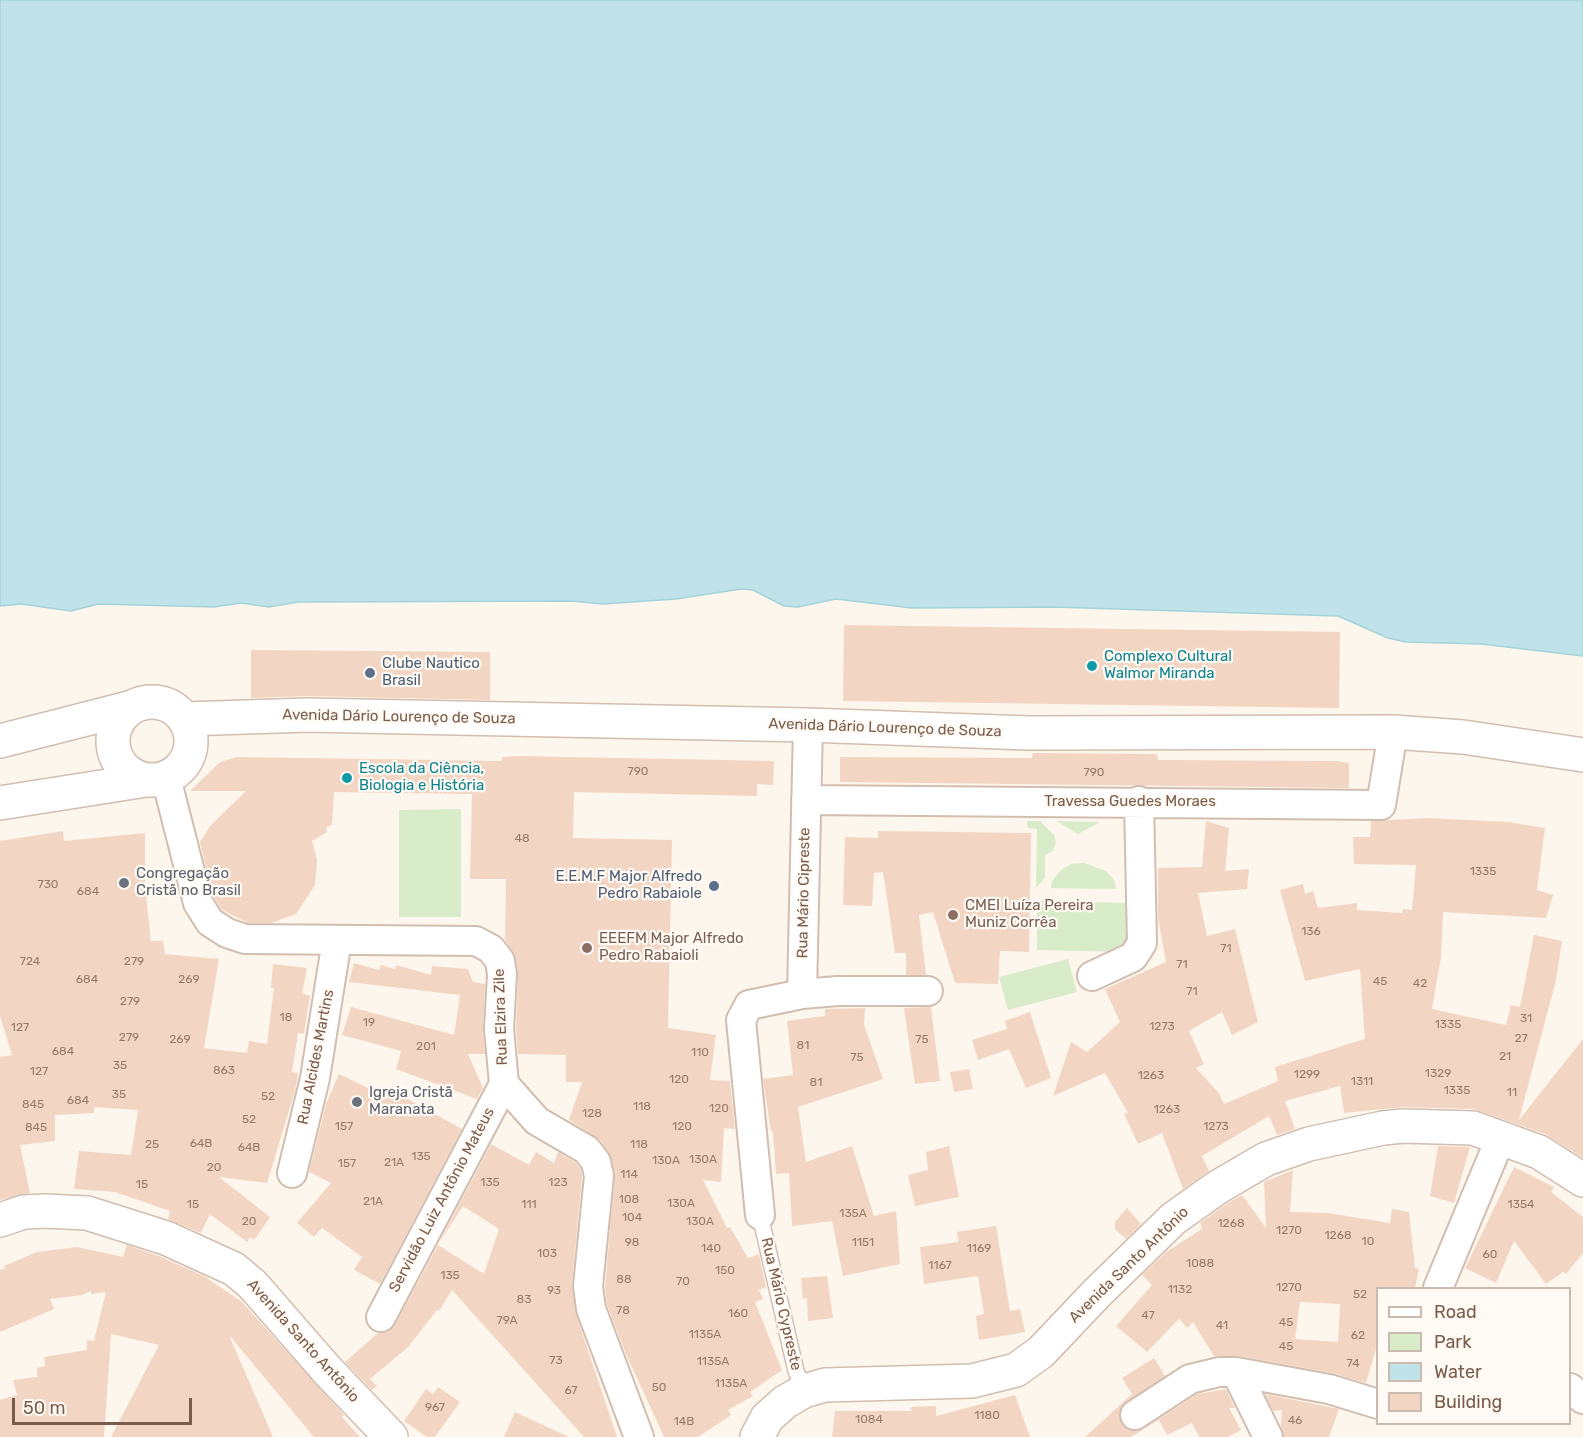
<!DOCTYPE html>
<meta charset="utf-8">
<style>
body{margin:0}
#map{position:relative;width:1583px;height:1437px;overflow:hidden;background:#fdf6ec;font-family:Rubik,sans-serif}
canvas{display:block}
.legend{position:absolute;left:1376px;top:1287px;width:195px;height:138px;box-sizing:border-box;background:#fffaf3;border:2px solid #cabbb1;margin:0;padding:8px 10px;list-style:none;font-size:18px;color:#7a5c4d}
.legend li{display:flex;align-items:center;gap:12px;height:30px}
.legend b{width:30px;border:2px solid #cabbb1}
.scale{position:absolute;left:12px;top:1398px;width:180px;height:27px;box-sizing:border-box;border:3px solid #7a5c4d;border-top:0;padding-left:8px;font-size:18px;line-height:21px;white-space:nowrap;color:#7a5c4d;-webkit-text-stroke:4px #fffaf3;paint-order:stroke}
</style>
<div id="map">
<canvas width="1583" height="1437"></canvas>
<ul class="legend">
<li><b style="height:8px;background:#fff"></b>Road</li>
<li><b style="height:16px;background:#d8ecc9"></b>Park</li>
<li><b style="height:16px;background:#bfe3e8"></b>Water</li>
<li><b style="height:16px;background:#f3d5c3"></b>Building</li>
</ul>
<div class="scale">50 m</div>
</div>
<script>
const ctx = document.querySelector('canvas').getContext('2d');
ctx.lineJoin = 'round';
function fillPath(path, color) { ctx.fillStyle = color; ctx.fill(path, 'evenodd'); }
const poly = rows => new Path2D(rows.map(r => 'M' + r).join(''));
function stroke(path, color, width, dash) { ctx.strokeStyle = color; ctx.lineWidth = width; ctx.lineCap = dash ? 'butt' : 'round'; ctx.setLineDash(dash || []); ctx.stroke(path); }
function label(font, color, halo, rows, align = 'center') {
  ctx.font = font + ' Rubik,sans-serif'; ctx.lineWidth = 4.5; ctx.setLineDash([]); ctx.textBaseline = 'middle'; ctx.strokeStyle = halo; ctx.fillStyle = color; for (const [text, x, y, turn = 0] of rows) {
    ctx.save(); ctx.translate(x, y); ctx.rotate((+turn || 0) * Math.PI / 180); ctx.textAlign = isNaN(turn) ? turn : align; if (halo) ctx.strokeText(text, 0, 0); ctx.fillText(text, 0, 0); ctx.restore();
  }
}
const green = poly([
 [461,809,461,917,399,917,399,810],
 [1027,821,1040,821,1054,835,1056,842,1053,851,1045,855,1045,878,1036,888,1037,829,1028,828],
 [1056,821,1100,822,1078,834],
 [1084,863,1106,871,1114,880,1116,889,1051,888,1052,881,1061,870,1071,864],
 [1037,901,1127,903,1126,952,1037,950],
 [1068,959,1077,992,1008,1010,999,977]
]);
const water = poly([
 [0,0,1583,0,1583,656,1481,644,1406,642,1388,638,1338,616,1053,607,912,608,836,599,798,607,784,606,753,590,741,589,676,599,603,604,571,601,298,602,269,607,241,603,214,607,98,604,71,611,21,604,0,606,0,0]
]);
const building = poly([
 [844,625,1340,632,1339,708,843,701],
 [251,650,490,652,490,700,308,696,251,698],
 [1033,753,1157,754,1158,760,1335,761,1349,763,1349,788,840,782,840,757,1032,758],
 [517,756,774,761,773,785,757,784,757,796,574,792,573,838,672,840,668,1028,716,1035,710,1080,730,1081,735,1129,724,1128,721,1182,703,1180,727,1228,730,1227,748,1258,759,1254,766,1287,759,1290,763,1299,755,1302,782,1370,750,1392,753,1396,728,1410,731,1415,698,1437,664,1437,625,1352,607,1305,605,1286,615,1173,609,1153,600,1140,569,1120,582,1082,566,1082,566,1055,518,1054,516,1029,518,971,513,952,505,940,506,879,470,879,472,794,334,792,332,825,326,827,327,832,312,841,317,860,315,885,296,914,271,923,248,923,222,910,213,896,200,842,211,825,246,791,190,791,220,762,237,757,502,761,502,757],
 [1427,818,1508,822,1545,828,1537,890,1553,895,1546,918,1443,912,1441,957,1432,1009,1506,1025,1511,1005,1520,1007,1534,935,1562,941,1556,980,1519,1120,1583,1039,1583,1158,1545,1134,1474,1109,1403,1107,1344,1113,1340,1086,1285,1101,1295,1129,1277,1135,1269,1116,1202,1156,1209,1171,1183,1189,1162,1133,1138,1144,1124,1114,1128,1113,1105,1073,1053,1096,1071,1042,1087,1052,1120,1022,1105,989,1166,962,1158,918,1158,868,1202,867,1206,821,1229,828,1225,871,1249,869,1247,889,1198,893,1207,936,1235,929,1258,1022,1232,1035,1222,1012,1189,1031,1204,1064,1196,1068,1219,1093,1224,1104,1278,1081,1275,1067,1365,1039,1360,969,1305,981,1280,890,1303,884,1305,894,1313,891,1318,908,1357,903,1357,910,1402,913,1403,909,1412,910,1416,865,1354,864,1353,837,1370,837,1371,821],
 [63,831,64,841,145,833,145,887,151,941,163,941,165,954,219,959,204,1048,247,1053,249,1041,267,1044,274,988,271,988,273,964,307,968,302,993,310,996,304,1034,298,1033,292,1072,298,1073,295,1091,267,1183,219,1177,270,1217,254,1240,250,1237,247,1242,210,1214,201,1233,168,1219,170,1211,115,1192,74,1189,79,1151,131,1155,138,1110,94,1107,94,1113,55,1115,55,1141,20,1145,30,1193,0,1200,0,1057,12,1055,0,1016,0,841],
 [878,831,1031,833,1029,952,1000,951,998,984,955,983,933,912,919,915,926,975,906,975,906,953,895,953,883,872,874,873,872,906,843,905,845,837,878,838],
 [354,963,379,970,381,965,395,969,396,965,431,975,432,966,468,969,473,982,485,984,483,1028,485,1054,468,1054,483,1088,477,1099,396,1069,401,1051,342,1035,351,1007,454,1035,460,995,349,982],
 [931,1007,940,1081,915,1084,904,1008],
 [865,1008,864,1025,883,1079,798,1107,806,1162,852,1146,874,1216,896,1211,900,1264,843,1276,832,1221,792,1226,789,1173,776,1174,773,1132,771,1132,763,1079,793,1075,787,1021,825,1016,825,1009],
 [1030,1012,1051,1078,1026,1088,1009,1049,978,1060,972,1040,1007,1029,1005,1021],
 [969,1069,973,1089,954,1092,950,1072],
 [339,1074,389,1098,391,1090,462,1129,380,1284,354,1270,362,1257,322,1228,314,1237,297,1223,331,1183,309,1172,326,1104],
 [491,1144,529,1165,536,1152,554,1163,558,1152,576,1163,581,1169,582,1177,572,1284,575,1311,617,1437,584,1437,452,1290,439,1311,437,1310,408,1347,370,1379,377,1386,372,1390,345,1362,378,1333,389,1331,395,1325,438,1245,484,1274,499,1229,463,1206,439,1243],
 [949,1146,959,1197,915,1206,908,1175,928,1170,926,1152],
 [1438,1146,1470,1147,1454,1203,1430,1196],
 [1514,1167,1554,1187,1551,1192,1583,1217,1583,1253,1566,1274,1563,1272,1546,1284,1514,1241,1496,1283,1465,1268],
 [1293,1170,1290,1212,1328,1213,1390,1223,1392,1209,1409,1212,1415,1268,1419,1269,1415,1288,1377,1288,1377,1345,1366,1383,1332,1373,1239,1356,1214,1356,1193,1322,1187,1328,1179,1319,1147,1352,1116,1326,1152,1285,1142,1275,1166,1252,1202,1229,1200,1223,1228,1203,1242,1195,1266,1228,1264,1182],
 [1300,1302,1340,1304,1338,1342,1295,1339],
 [1127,1208,1141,1224,1126,1239,1115,1229,1115,1222],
 [996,1226,1010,1311,1020,1309,1025,1332,979,1340,976,1316,984,1314,978,1276,924,1284,920,1247,958,1242,957,1232],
 [127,1245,159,1256,204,1276,242,1302,344,1415,342,1417,360,1437,314,1437,229,1335,273,1437,111,1437,159,1345,111,1334,104,1437,0,1437,0,1400,17,1395,13,1380,37,1377,37,1368,45,1366,44,1357,87,1350,87,1340,94,1341,106,1292,91,1294,91,1291,82,1295,50,1299,54,1309,0,1332,0,1270,5,1269,4,1266,37,1252,77,1247,123,1257],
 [827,1276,833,1318,808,1321,807,1298,803,1299,801,1278],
 [1154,1358,1165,1376,1121,1407,1119,1416,1127,1429,1135,1431,1144,1429,1197,1394,1226,1389,1235,1408,1229,1408,1241,1430,1228,1437,1199,1437,1192,1423,1167,1435,1159,1420,1131,1437,1085,1437,1132,1394,1122,1378],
 [438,1387,460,1402,435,1437,427,1437,404,1421,426,1389,433,1394],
 [1265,1394,1339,1409,1329,1437,1284,1437,1281,1425,1282,1410,1273,1411],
 [1015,1395,1030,1437,832,1437,835,1411,911,1411,911,1407,936,1406,936,1416],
 [515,1412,569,1437,504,1437]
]);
const service = poly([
 [760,1215,796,1371,804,1391]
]);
const minor = poly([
 [166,778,198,903,210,922,227,933,245,939,476,941,491,949,500,961,502,974,499,1029,504,1084,537,1121,587,1150,596,1162,599,1176,588,1286,591,1309,639,1437],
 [806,800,1381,805,1393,732],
 [1092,976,1133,957,1142,943,1139,801],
 [802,994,838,991,928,991],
 [292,1173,315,1078,337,940],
 [760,1215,741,1020,749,1005,802,994,808,725],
 [1438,1288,1501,1137],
 [381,1317,504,1084],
 [1570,1388,1583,1399],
 [1135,1415,1190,1379,1219,1372,1236,1372],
 [1268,1437,1236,1372,1329,1389,1378,1404]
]);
const tertiary = poly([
 '113 741a39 39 0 1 1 78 0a39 39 0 1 1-78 0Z',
 [185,719,308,715,808,725,1029,733,1393,732,1463,737,1583,755],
 [0,741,133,707],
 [0,803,146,780],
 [0,1220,24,1212,45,1211,87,1213,166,1238,234,1269,253,1285,327,1370,391,1437],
 [757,1437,767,1418,785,1402,804,1391,825,1385,972,1381,1016,1370,1041,1352,1097,1293,1173,1219,1218,1187,1266,1159,1309,1144,1383,1128,1403,1126,1473,1128,1539,1152,1583,1180]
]);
const markers = [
 [1092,666,6,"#0f9aa8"],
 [370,673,6,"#5c6f8a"],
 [347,778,6,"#0f9aa8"],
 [124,883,6,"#6b7280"],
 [714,886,6,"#5c6f8a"],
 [953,915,6,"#8d6e63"],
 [587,948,6,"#8d6e63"],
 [357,1102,6,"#6b7280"]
];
const numberNames = [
 ["790",638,772],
 ["790",1094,773],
 ["48",522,839],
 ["1335",1483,872],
 ["730",48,885],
 ["684",88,892],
 ["136",1311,932],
 ["71",1226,949],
 ["724",30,962],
 ["279",134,962],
 ["71",1182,965],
 ["684",87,980],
 ["269",189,980],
 ["45",1380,982],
 ["42",1420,984],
 ["71",1192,992],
 ["279",130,1002],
 ["18",286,1018],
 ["31",1526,1019],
 ["19",369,1023],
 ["1335",1448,1025],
 ["1273",1162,1027],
 ["127",20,1028],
 ["279",129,1038],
 ["27",1521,1039],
 ["269",180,1040],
 ["75",922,1040],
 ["81",803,1046],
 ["201",426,1047],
 ["684",63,1052],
 ["110",700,1053],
 ["21",1505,1057],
 ["75",857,1058],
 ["35",120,1066],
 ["863",224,1071],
 ["127",39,1072],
 ["1329",1438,1074],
 ["1299",1307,1075],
 ["1263",1151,1076],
 ["120",679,1080],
 ["1311",1362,1082],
 ["81",816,1083],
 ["1335",1457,1091],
 ["11",1512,1093],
 ["35",119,1095],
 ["52",268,1097],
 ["684",78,1101],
 ["845",33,1105],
 ["118",642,1107],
 ["120",719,1109],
 ["1263",1167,1110],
 ["128",592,1114],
 ["52",249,1120],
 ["157",344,1127],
 ["120",682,1127],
 ["1273",1216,1127],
 ["845",36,1128],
 ["64B",201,1144],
 ["25",152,1145],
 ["118",639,1145],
 ["64B",249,1148],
 ["135",421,1157],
 ["130A",703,1160],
 ["130A",666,1161],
 ["21A",394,1163],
 ["157",347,1164],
 ["20",214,1168],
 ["114",629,1175],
 ["135",490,1183],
 ["123",558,1183],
 ["15",142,1185],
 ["108",629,1200],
 ["21A",373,1202],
 ["130A",681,1204],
 ["15",193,1205],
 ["111",529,1205],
 ["1354",1521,1205],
 ["135A",853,1214],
 ["104",632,1218],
 ["20",249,1222],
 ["130A",700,1222],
 ["1268",1231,1224],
 ["1270",1289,1231],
 ["1268",1338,1236],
 ["10",1368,1242],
 ["98",632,1243],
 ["1151",863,1243],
 ["140",711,1249],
 ["1169",979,1249],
 ["103",547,1254],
 ["60",1490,1255],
 ["1088",1200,1264],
 ["1167",940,1266],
 ["150",725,1271],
 ["135",450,1276],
 ["88",624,1280],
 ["70",683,1282],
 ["1270",1289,1288],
 ["1132",1180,1290],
 ["93",554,1291],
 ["52",1360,1295],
 ["83",524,1300],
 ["78",623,1311],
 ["160",738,1314],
 ["47",1148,1316],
 ["79A",507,1321],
 ["45",1286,1323],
 ["41",1222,1326],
 ["1135A",705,1335],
 ["62",1358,1336],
 ["45",1286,1347],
 ["73",556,1361],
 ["1135A",713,1362],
 ["74",1353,1364],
 ["1135A",731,1384],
 ["50",659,1388],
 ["67",571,1391],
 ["967",435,1408],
 ["1180",987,1416],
 ["1084",869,1420],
 ["46",1295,1421],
 ["14B",684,1422]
];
const cultureNames = [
 ["Complexo Cultural",1104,657],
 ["Walmor Miranda",1104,674],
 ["Escola da Ciência,",359,769],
 ["Biologia e História",359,786]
];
const serviceNames = [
 ["Clube Nautico",382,664],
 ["Brasil",382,681],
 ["E.E.M.F Major Alfredo",702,877,"right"],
 ["Pedro Rabaiole",702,894,"right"]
];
const streetNames = [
 ["Avenida Dário Lourenço de Souza",399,717,1],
 ["Avenida Dário Lourenço de Souza",885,728,2],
 ["Travessa Guedes Moraes",1130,802],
 ["Rua Mário Cipreste",804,893,-89],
 ["Rua Elzira Zile",501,1017,-92],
 ["Rua Alcides Martins",316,1057,-79],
 ["Servidão Luiz Antônio Mateus",442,1200,-62],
 ["Avenida Santo Antônio",1129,1265,-44],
 ["Rua Mário Cypreste",781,1304,77],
 ["Avenida Santo Antônio",303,1341,48]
];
const worshipNames = [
 ["Congregação",136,874],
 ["Cristã no Brasil",136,891],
 ["Igreja Cristã",369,1093],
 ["Maranata",369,1110]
];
const educationNames = [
 ["CMEI Luíza Pereira",965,906],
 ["Muniz Corrêa",965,923],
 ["EEEFM Major Alfredo",599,939],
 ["Pedro Rabaioli",599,956]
];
fillPath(green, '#d8ecc9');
fillPath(water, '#bfe3e8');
stroke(water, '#a5d3da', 1.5);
fillPath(building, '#f3d5c3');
stroke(service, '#d1beb0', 18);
stroke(minor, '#d1beb0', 32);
stroke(tertiary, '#d1beb0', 36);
stroke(service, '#fff', 15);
stroke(minor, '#fff', 28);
stroke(tertiary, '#fff', 33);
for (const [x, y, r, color] of markers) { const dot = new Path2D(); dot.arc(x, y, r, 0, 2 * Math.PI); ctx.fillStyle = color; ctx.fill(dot); stroke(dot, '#fffaf3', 2); }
label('12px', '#987a6a', null, numberNames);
label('15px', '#0d838f', '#fffaf3', cultureNames, 'left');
label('15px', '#4e5e75', '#fffaf3', serviceNames, 'left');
label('15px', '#7a5c4d', '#fffaf3', streetNames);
label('15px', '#5b616d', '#fffaf3', worshipNames, 'left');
label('15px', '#785e54', '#fffaf3', educationNames, 'left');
</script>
